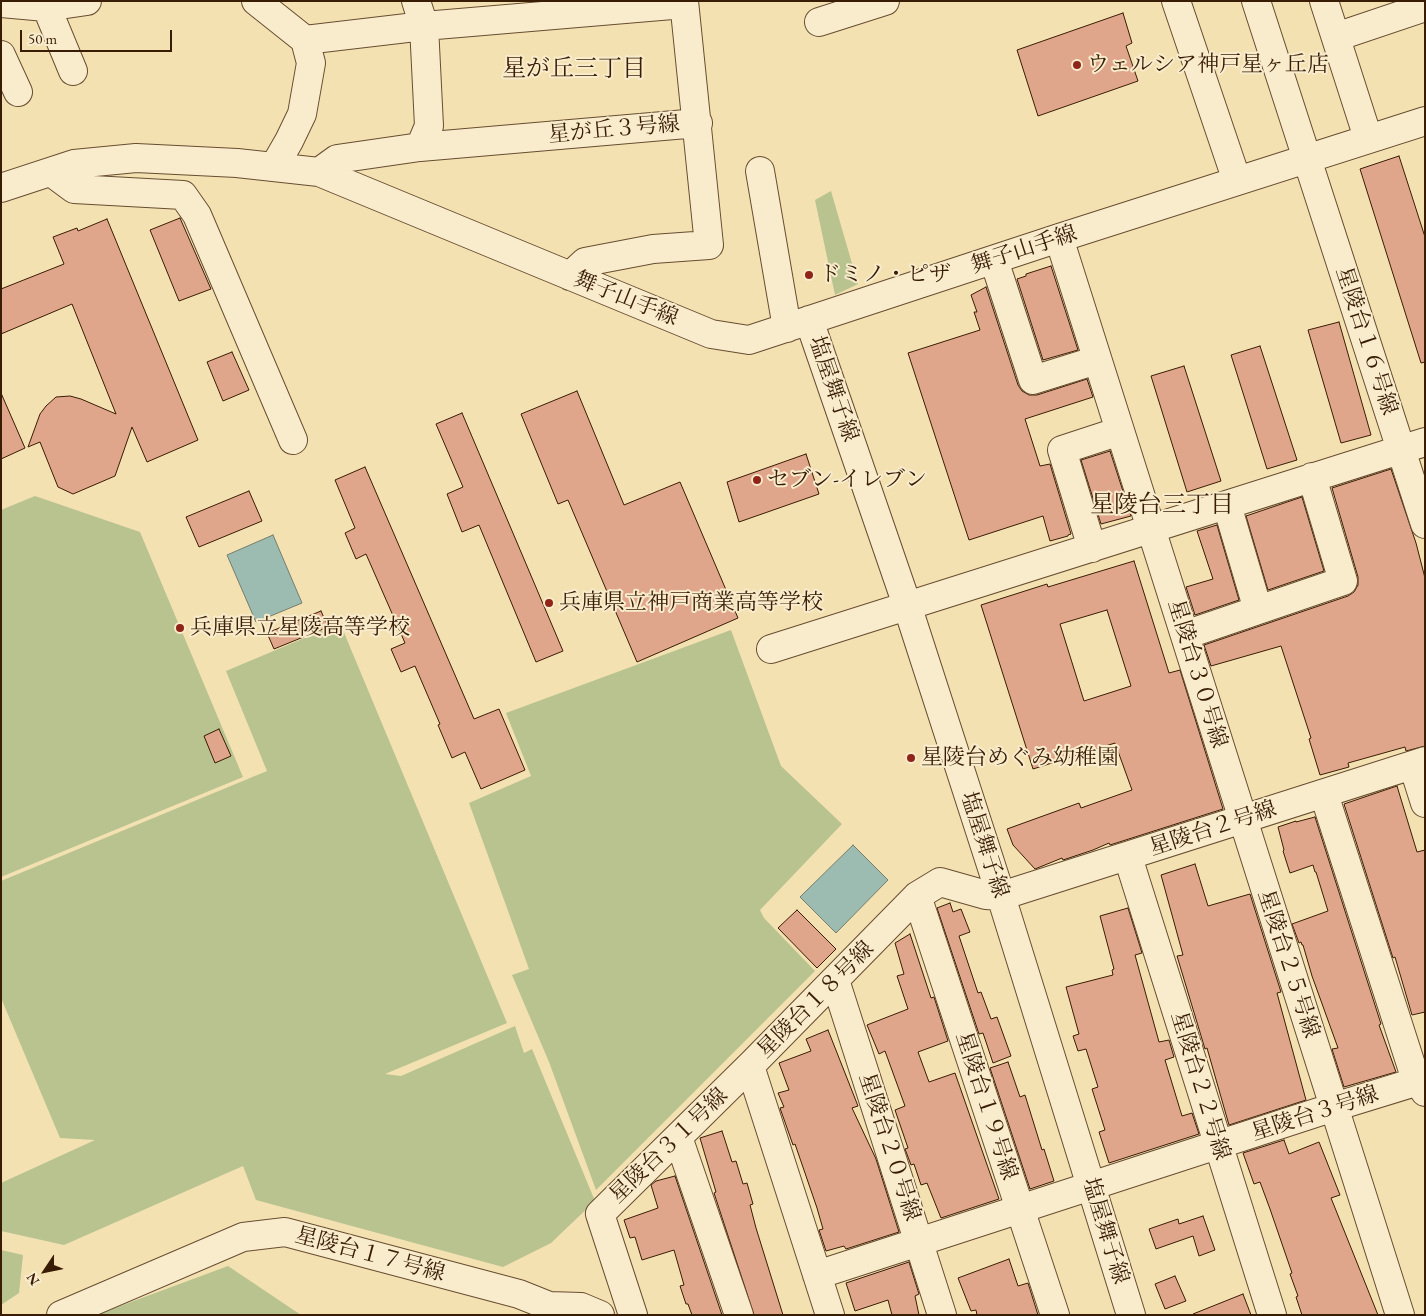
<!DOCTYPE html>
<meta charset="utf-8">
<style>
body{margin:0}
#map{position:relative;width:1426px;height:1316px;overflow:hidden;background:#f4e1b2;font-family:"EB Garamond",serif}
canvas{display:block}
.frame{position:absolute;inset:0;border:2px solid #391c04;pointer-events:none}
.north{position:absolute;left:20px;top:1246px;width:50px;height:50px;-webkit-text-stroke:4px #f8eccd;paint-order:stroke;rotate:236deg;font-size:14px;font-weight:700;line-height:20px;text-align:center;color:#391c04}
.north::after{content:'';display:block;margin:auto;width:18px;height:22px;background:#391c04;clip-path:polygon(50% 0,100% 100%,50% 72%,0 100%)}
.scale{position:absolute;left:20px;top:30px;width:152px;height:22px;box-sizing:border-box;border:2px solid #391c04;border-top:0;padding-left:6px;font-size:15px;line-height:18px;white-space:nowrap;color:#391c04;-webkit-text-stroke:4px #f8eccd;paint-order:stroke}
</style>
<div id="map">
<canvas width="1426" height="1316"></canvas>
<div class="frame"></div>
<div class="north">N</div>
<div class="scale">50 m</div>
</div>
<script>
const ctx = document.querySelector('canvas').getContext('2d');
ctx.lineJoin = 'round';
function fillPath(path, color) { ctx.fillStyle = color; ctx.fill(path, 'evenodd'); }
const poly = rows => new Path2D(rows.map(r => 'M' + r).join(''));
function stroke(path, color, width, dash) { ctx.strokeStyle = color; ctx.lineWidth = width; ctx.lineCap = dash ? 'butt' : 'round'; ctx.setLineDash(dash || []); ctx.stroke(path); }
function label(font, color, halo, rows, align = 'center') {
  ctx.font = font + ' "EB Garamond","Noto Serif JP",serif'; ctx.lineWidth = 4; ctx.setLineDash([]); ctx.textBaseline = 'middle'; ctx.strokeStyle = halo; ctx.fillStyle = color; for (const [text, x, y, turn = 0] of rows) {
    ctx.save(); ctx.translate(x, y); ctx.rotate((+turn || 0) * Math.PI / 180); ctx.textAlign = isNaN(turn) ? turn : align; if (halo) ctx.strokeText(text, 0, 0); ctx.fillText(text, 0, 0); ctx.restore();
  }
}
const green = poly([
 [831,191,858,284,835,295,815,200],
 [35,496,140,532,243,777,1,877,1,510],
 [340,623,507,1023,385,1074,401,1076,515,1026,524,1053,532,1049,595,1201,551,1243,503,1267,256,1200,243,1166,64,1245,1,1231,1,1183,95,1140,60,1138,1,998,1,881,267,771,226,671],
 [731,630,781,766,842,824,760,910,764,918,815,971,596,1190,549,1062,512,975,529,969,469,803,531,776,506,713],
 [1,1250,23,1255,19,1293,1,1305],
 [228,1266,301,1315,96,1315]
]);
const water = poly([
 [273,535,302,603,256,622,227,555,273,535],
 [853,845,888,880,836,933,800,897,853,845]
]);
const building = poly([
 [1123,13,1132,43,1126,46,1138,81,1038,116,1017,50,1123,13],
 [1399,156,1425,237,1425,362,1421,363,1360,169,1399,156],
 [180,218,211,289,179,301,150,230,180,218],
 [107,219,198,440,147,462,132,427,115,476,73,494,58,487,40,442,28,447,40,414,46,406,56,397,70,396,81,399,116,414,72,304,1,334,1,289,64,264,53,237,77,228,78,231,107,219],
 [1051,266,1078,350,1043,360,1017,279,1026,276,1026,274,1051,266],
 [986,287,1018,385,1022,391,1029,395,1037,395,1087,379,1093,397,1025,419,1040,466,1050,464,1071,534,1068,535,1068,536,1050,541,1043,516,969,540,908,353,980,330,974,312,977,312,971,295,986,287],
 [1339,322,1371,435,1341,443,1308,330,1339,322],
 [1260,346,1297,460,1267,469,1231,355,1260,346],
 [232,352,249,390,223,401,207,362,232,352],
 [1184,366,1221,481,1187,492,1151,376,1184,366],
 [577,391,624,505,680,482,738,618,637,662,568,500,558,504,521,414,577,391],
 [1,393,25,448,1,459,1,393],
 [462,413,563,651,536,662,479,525,462,532,447,494,463,487,436,424,462,413],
 [1110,451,1131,516,1101,524,1081,460,1110,451],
 [806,454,819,494,739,522,727,482,806,454],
 [365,467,474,719,499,709,525,770,481,789,465,752,452,758,438,725,440,724,415,666,401,672,391,649,405,643,366,554,356,559,345,533,355,528,335,480,365,467],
 [1391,469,1416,543,1425,578,1425,746,1406,751,1405,747,1348,763,1349,767,1320,775,1309,739,1311,738,1281,646,1211,666,1204,645,1348,596,1354,592,1358,585,1358,577,1332,488,1391,469],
 [249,491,262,521,199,547,186,517,249,491],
 [1302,497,1324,571,1268,590,1246,516,1302,497],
 [1217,525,1239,600,1195,615,1186,587,1213,579,1197,531,1217,525],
 [1134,561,1169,673,1180,670,1223,809,1110,845,1109,843,1093,850,1063,860,1062,858,1035,869,1013,845,1007,829,1079,803,1081,808,1132,790,1115,743,1033,769,981,605,1047,584,1048,587,1134,561],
 [1107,610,1131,686,1084,701,1060,624,1107,610],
 [321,611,328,627,274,649,267,633,321,611],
 [219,729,231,756,215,763,204,736,219,729],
 [1397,786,1417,852,1425,850,1425,1012,1412,1015,1395,957,1393,958,1344,804,1397,786],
 [1315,817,1381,1024,1379,1025,1396,1072,1344,1087,1332,1049,1338,1048,1312,976,1303,945,1302,945,1301,942,1299,943,1292,924,1328,911,1316,872,1315,872,1313,865,1290,873,1283,851,1284,850,1278,827,1296,821,1296,822,1315,817],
 [1195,864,1208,906,1250,894,1281,992,1277,993,1306,1100,1229,1125,1207,1048,1205,1049,1177,956,1183,955,1161,875,1195,864],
 [950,903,953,912,961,909,970,932,959,936,978,993,981,992,991,1019,997,1017,1011,1056,993,1063,983,1033,979,1034,937,908,950,903],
 [1128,908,1142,953,1135,955,1159,1042,1169,1040,1174,1057,1165,1060,1182,1116,1192,1113,1199,1134,1109,1163,1099,1132,1105,1130,1092,1089,1098,1087,1086,1049,1078,1051,1073,1036,1079,1034,1066,987,1113,975,1112,970,1114,969,1100,916,1128,908],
 [797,910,836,949,817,968,778,928,797,910],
 [910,934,931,998,934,997,948,1041,918,1052,929,1082,955,1073,999,1199,941,1218,927,1183,921,1185,914,1164,911,1165,905,1149,908,1148,895,1110,905,1106,885,1051,879,1054,867,1025,908,1009,897,976,904,974,895,943,910,934],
 [828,1030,858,1106,852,1108,876,1159,899,1232,846,1249,844,1246,826,1251,819,1230,823,1229,817,1208,795,1144,793,1145,780,1108,784,1107,778,1093,789,1090,779,1063,811,1051,806,1039,828,1030],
 [1008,1062,1020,1097,1025,1095,1042,1150,1044,1149,1054,1181,1030,1189,990,1068,1008,1062],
 [722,1131,732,1162,736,1161,743,1184,747,1183,753,1204,750,1205,756,1228,783,1315,754,1315,714,1193,716,1192,700,1138,722,1131],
 [1284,1140,1289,1154,1319,1142,1340,1195,1331,1198,1378,1315,1302,1315,1296,1297,1298,1296,1290,1274,1292,1273,1270,1209,1260,1182,1254,1184,1243,1153,1284,1140],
 [675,1176,722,1315,692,1315,688,1304,686,1304,680,1286,684,1285,674,1250,642,1260,635,1237,630,1238,624,1220,658,1208,651,1185,656,1181,675,1176],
 [1203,1216,1215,1250,1199,1256,1193,1236,1156,1249,1149,1229,1178,1219,1179,1224,1203,1216],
 [1009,1259,1018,1286,1028,1283,1038,1315,977,1315,976,1310,971,1311,958,1278,1009,1259],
 [909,1262,919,1294,915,1296,919,1315,892,1315,888,1300,855,1311,846,1283,909,1262],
 [1175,1276,1186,1301,1165,1309,1155,1284,1175,1276],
 [1243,1294,1251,1315,1193,1315,1193,1314,1243,1294]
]);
const minor = poly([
 [44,1,73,71],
 [256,1,305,40,311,63,302,114,289,141,274,167],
 [1176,1,1237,181],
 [1256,1,1425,524],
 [1324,1,1368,138],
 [1,3,46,7,87,1],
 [819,22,885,1],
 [1336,37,1425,7],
 [305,40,424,26,684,4],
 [1,55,18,92],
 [420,147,698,123],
 [760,171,787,328],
 [51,172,74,189,183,195,197,215,293,440],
 [319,172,337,159,420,147,429,126,424,26,416,1],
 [1,188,74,164,136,158,237,163,319,172,711,334,749,340,1059,238,1425,121],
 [1059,238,1400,1315],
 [994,260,1033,380,1097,360],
 [570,276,585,262,653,249,709,245,684,1],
 [809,320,907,605,1001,896,1131,1315],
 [1227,505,1258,610],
 [1092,548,1062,450,1120,431],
 [1185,635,1343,581,1312,477],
 [771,649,1425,442],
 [1413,765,1425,803],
 [1324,794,1414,1074,1425,1092],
 [1128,857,1272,1315],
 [917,896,1055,1315],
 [835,980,942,1315],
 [678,1137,739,1315],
 [817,1275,1334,1107,1425,1079],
 [61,1315,243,1237,285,1232,519,1294,549,1306,581,1307,600,1315],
 [633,1315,600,1214,750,1066],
 [830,1315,750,1066,917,896,940,882,986,895,1001,896,1425,761]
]);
const markers = [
 [1077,65,5,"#8f2418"],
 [809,275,5,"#8f2418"],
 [757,480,5,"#8f2418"],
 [549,603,5,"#8f2418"],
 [180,628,5,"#8f2418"],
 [911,758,5,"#8f2418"]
];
const poiNames = [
 ["ウェルシア神戸星ヶ丘店",1087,65],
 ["ドミノ・ピザ",819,275],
 ["セブン-イレブン",767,480],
 ["兵庫県立神戸商業高等学校",559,603],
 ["兵庫県立星陵高等学校",190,628],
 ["星陵台めぐみ幼稚園",921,758]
];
const streetNames = [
 ["星が丘３号線",614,130,-5],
 ["舞子山手線",1024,250,-18],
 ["舞子山手線",626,299,22],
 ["星陵台１６号線",1366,341,72],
 ["塩屋舞子線",833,389,71],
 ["星陵台３０号線",1197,674,73],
 ["星陵台２号線",1213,829,-18],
 ["塩屋舞子線",984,845,72],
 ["星陵台２５号線",1288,964,72],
 ["星陵台１８号線",816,1000,-45],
 ["星陵台２２号線",1200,1086,73],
 ["星陵台１９号線",986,1106,72],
 ["星陵台３号線",1315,1114,-18],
 ["星陵台３１号線",669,1146,-44],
 ["星陵台２０号線",889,1147,72],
 ["塩屋舞子線",1105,1231,73],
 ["星陵台１７号線",370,1255,15]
];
const neighbourhoodNames = [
 ["星が丘三丁目",574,69],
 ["星陵台三丁目",1162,505]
];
fillPath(green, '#b8c38f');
fillPath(water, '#9cbcb2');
stroke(water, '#747c6c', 1);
fillPath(building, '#e0a68b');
stroke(building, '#391c04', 1);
stroke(minor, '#684d30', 30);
stroke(minor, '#f8eccd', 28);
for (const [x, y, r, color] of markers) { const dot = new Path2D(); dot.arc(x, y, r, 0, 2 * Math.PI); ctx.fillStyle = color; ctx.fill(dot); stroke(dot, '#f8eccd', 2); }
label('22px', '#391c04', '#f8eccd', poiNames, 'left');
label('22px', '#391c04', '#f8eccd', streetNames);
label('24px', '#391c04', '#f8eccd', neighbourhoodNames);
</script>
